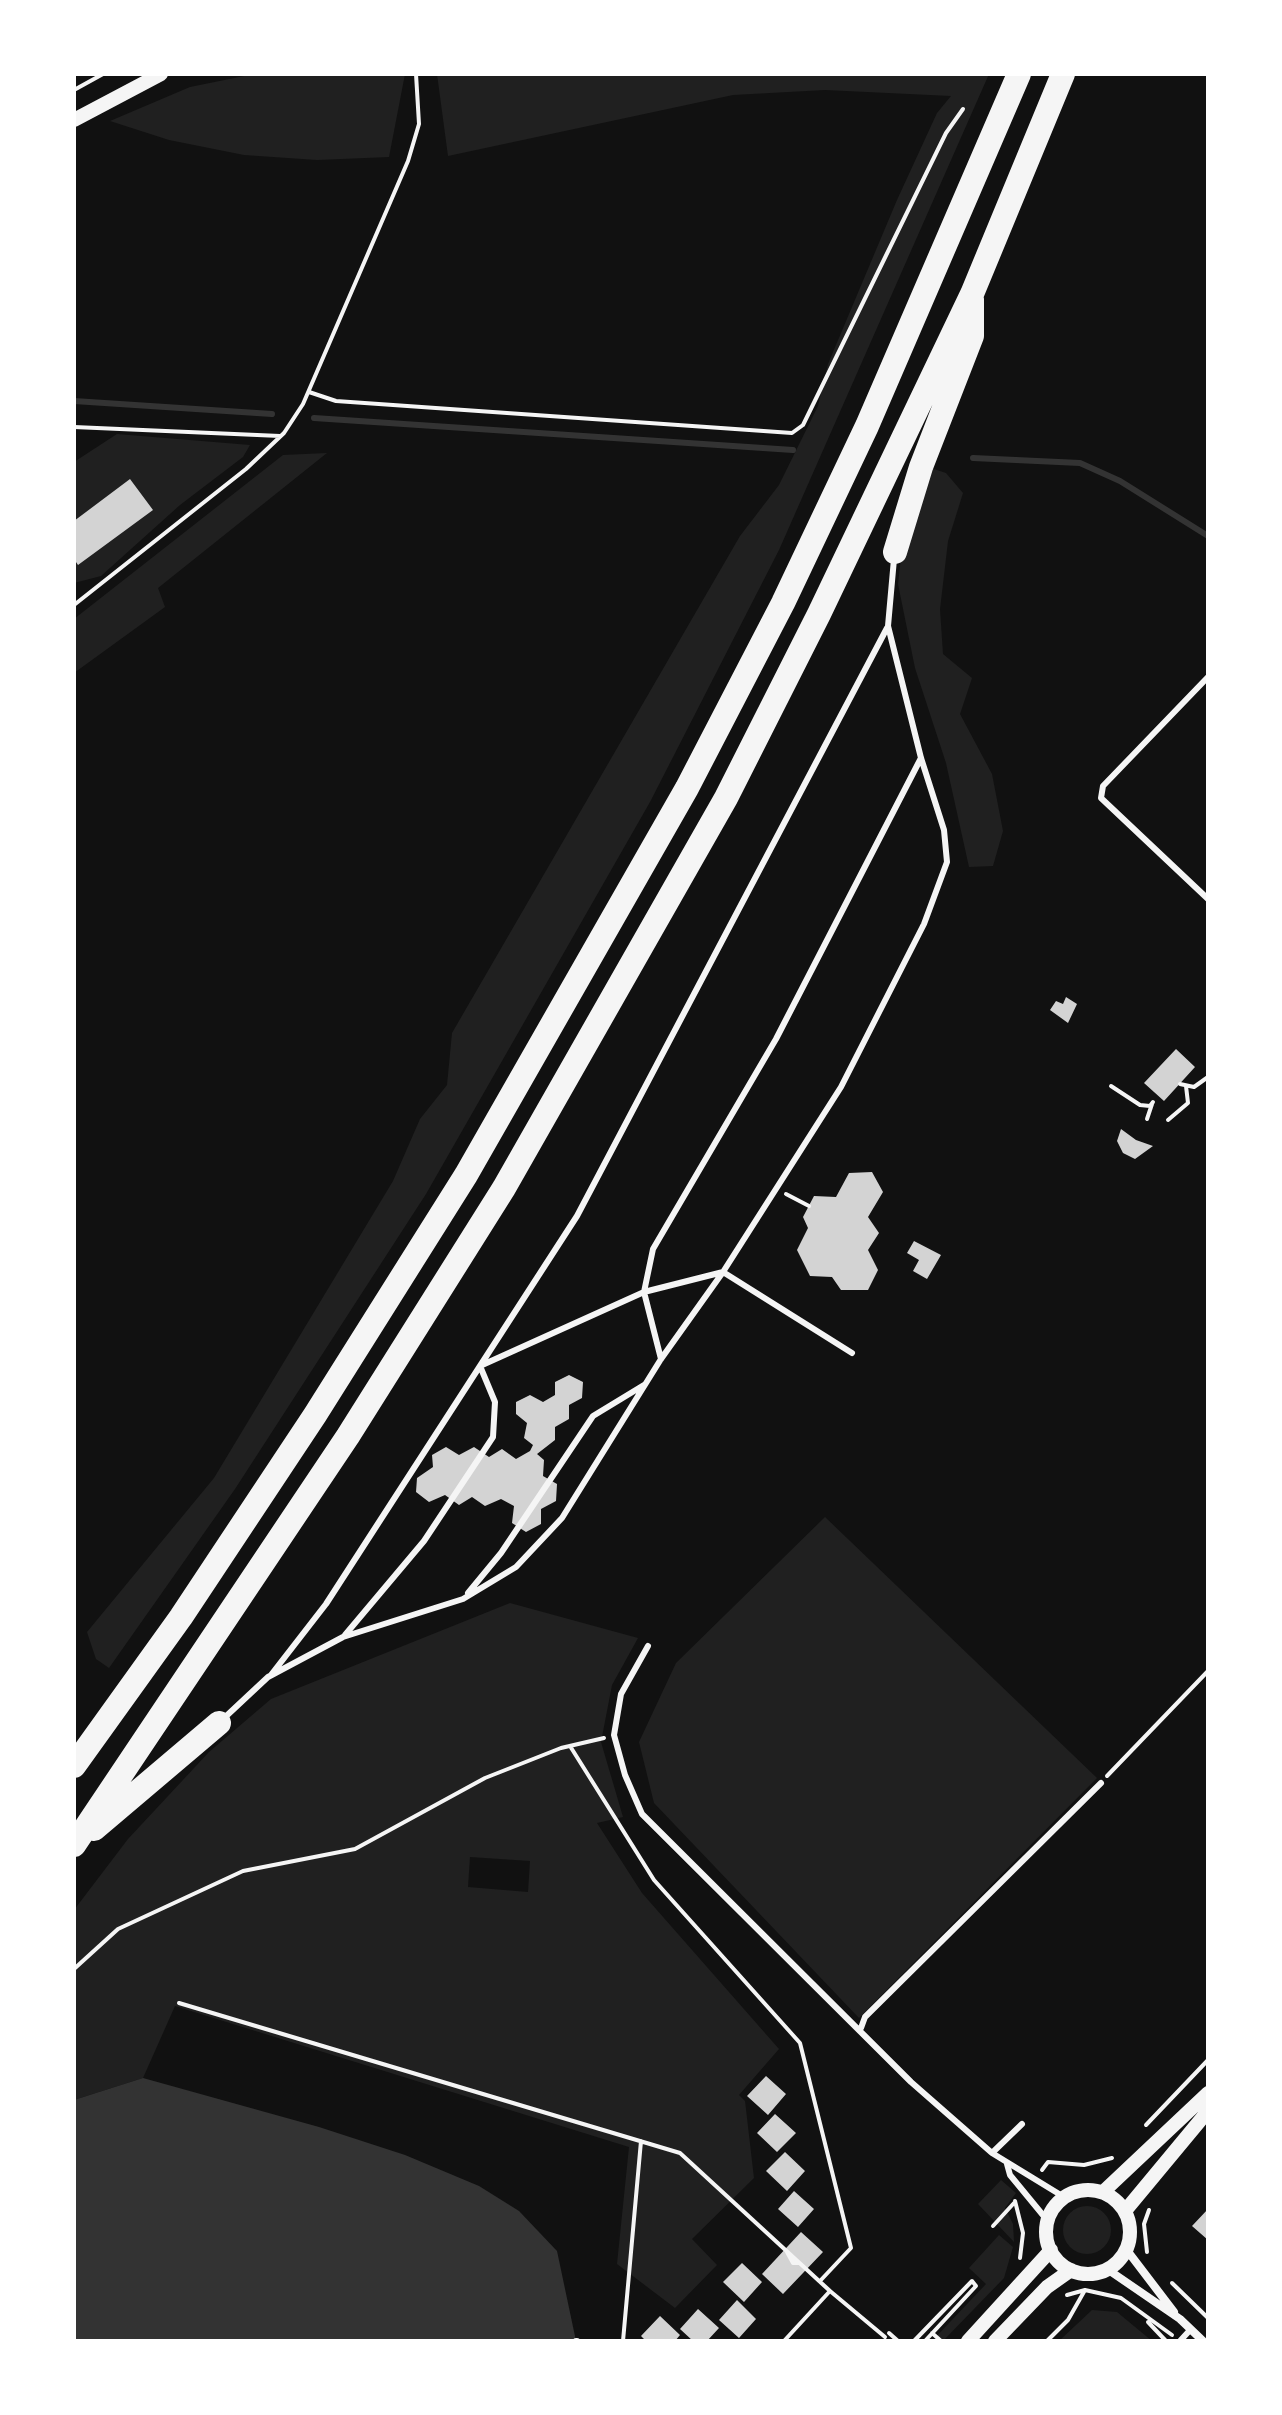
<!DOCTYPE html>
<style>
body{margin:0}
#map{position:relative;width:1282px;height:2415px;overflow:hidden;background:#111;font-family:"Crimson Pro",serif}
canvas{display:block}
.frame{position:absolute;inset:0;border:76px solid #fff;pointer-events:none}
</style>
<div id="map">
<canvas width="1282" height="2415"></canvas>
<div class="frame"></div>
</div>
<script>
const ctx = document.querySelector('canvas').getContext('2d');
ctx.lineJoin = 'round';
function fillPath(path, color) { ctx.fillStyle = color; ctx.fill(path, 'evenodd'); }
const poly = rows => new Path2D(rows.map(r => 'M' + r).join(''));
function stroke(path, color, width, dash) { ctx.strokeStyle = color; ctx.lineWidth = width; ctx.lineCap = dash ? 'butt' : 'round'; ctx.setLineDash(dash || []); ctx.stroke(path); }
const green = poly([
 [254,74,405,74,389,157,317,160,244,155,169,140,110,121,190,87],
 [437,74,989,74,779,550,650,802,426,1194,235,1489,109,1668,96,1659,87,1632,214,1478,393,1181,420,1119,447,1085,452,1033,740,536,779,485,818,406,828,364,897,200,937,113,951,96,825,90,733,95,448,156],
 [117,434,250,445,243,457,180,505,101,576,74,583,74,462],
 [327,453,158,588,165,607,74,673,74,619,283,455],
 [931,468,946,473,963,493,948,541,940,609,943,654,972,678,960,714,992,774,1003,831,993,866,969,867,946,763,915,668,898,584,905,523],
 [825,1517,1097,1778,859,2018,654,1803,639,1742,676,1663],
 [510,1603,638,1638,612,1685,601,1742,623,1817,597,1823,642,1893,779,2049,739,2095,745,2101,754,2178,692,2239,717,2265,675,2308,617,2264,629,2147,175,2006,143,2078,74,2100,74,1910,128,1839,209,1752,271,1699],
 [470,1857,530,1861,528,1892,468,1887],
 [1001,2180,1016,2193,1005,2208,1013,2224,1014,2242,978,2204],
 '1063 2230a24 24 0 1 1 48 0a24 24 0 1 1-48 0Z',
 [999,2235,1013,2247,1004,2278,943,2341,932,2341,986,2284,969,2268],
 [1092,2310,1117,2312,1152,2341,1059,2341]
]);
const water = poly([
 [143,2078,319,2127,405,2155,479,2186,519,2211,557,2251,576,2341,74,2341,74,2100]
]);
const stream = poly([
 [74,401,272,414],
 [314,418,793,450],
 [973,458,1080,463,1120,481,1208,536]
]);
const building = poly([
 [130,479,153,510,78,565,74,559,74,521],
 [1066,997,1077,1004,1068,1023,1050,1010,1056,1001,1063,1004],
 [1176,1049,1195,1067,1164,1101,1144,1083],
 [1121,1129,1136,1140,1153,1146,1135,1159,1123,1153,1117,1141],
 [872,1172,883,1192,868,1217,879,1233,868,1250,878,1270,868,1290,841,1290,832,1277,810,1276,797,1250,808,1228,803,1217,814,1196,836,1197,849,1173],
 [914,1241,941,1255,927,1279,913,1271,919,1260,907,1253],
 [569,1375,583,1382,582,1398,569,1405,569,1419,555,1427,555,1440,537,1454,544,1460,543,1476,557,1484,556,1501,541,1509,541,1524,526,1532,512,1523,514,1506,501,1499,485,1506,472,1497,459,1505,445,1495,429,1502,416,1492,417,1478,433,1467,432,1455,446,1447,459,1455,474,1447,489,1457,502,1449,516,1459,530,1451,533,1445,524,1438,527,1423,516,1414,516,1402,530,1395,543,1402,555,1395,555,1382],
 [766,2076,786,2094,768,2115,747,2096],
 [775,2114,796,2133,777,2152,757,2133],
 [785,2152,805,2171,787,2191,766,2171],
 [794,2191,814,2209,798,2227,778,2209],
 [1208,2209,1208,2240,1192,2226],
 [801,2232,823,2252,783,2294,762,2274],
 [742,2263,762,2282,744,2302,723,2282],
 [737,2300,756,2319,739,2338,719,2320],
 [698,2309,719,2328,707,2341,693,2341,680,2329],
 [660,2316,680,2335,675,2341,646,2341,641,2336]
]);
const path = poly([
 [74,90,103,74],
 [309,392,336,401,792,433,803,425,946,133,963,109],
 [74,427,280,436],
 [74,605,246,469,284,433,303,404,408,161,419,124,416,74],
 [1180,1084,1194,1087,1208,1077],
 [1111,1086,1140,1105,1150,1106,1153,1102],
 [1147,1119,1152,1104],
 [1168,1120,1188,1103,1186,1086],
 [786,1194,809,1206],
 [570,1746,654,1880,800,2043,851,2248,820,2281],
 [1107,1776,1208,1671],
 [74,1969,118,1929,243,1871,355,1849,485,1778,561,1748,604,1738],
 [179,2003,680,2153,830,2291,784,2341],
 [1146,2125,1208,2060],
 [1042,2170,1048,2162,1084,2165,1112,2158],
 [1015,2201,1023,2233,1020,2258],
 [993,2226,1014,2203],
 [787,2252,793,2263,799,2263],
 [1147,2252,1144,2224,1149,2210],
 [1172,2283,1208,2318],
 [830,2291,885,2337],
 [1067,2295,1085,2290,1121,2298,1172,2335],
 [1148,2322,1166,2341],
 [889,2333,898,2341],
 [932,2333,941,2341],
 [623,2341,641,2141],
 [914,2341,972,2281,976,2286,925,2341],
 [1047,2341,1068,2320,1085,2290]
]);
const service = poly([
 [1208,677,1103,786,1101,798,1208,899],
 [661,1359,644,1292,653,1249,776,1039,921,758],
 [468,1593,501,1553,593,1416,644,1385],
 [345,1635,424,1541,493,1437,495,1402,480,1366,644,1292,723,1272,852,1353],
 [648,1646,621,1694,614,1735,625,1775,642,1814,911,2082,992,2153,1064,2197],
 [271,1675,326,1604,577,1216,887,628],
 [222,1720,268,1677,343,1637,463,1599,516,1567,562,1518,661,1359,723,1272,841,1087,924,924,947,862,944,830,921,758,888,626,894,559],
 [861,2028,865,2017,1101,1783],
 [992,2153,1022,2124],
 [1007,2164,1010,2175,1047,2220],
 [576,2341,577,2341],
 [1180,2341,1191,2329]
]);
const minor = poly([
 [1126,2249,1174,2312],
 [1107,2269,1180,2319,1203,2341]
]);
const tertiary = poly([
 [74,120,161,74],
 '1046 2232a42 42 0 1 1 84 0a42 42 0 1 1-84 0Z',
 [1103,2192,1208,2093],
 [1125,2211,1208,2111],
 [968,2341,1051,2250],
 [995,2341,1047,2287,1071,2270]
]);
const motorway = poly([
 [895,552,921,467,972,336,972,300],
 [74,1766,181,1617,315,1415,466,1175,687,788,783,603,867,426,1019,74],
 [94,1829,219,1723],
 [74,1845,348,1436,504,1188,726,798,819,614,972,294,1063,74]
]);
fillPath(green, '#202020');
fillPath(water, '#333');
stroke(stream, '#333', 6);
fillPath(building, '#d3d3d3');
stroke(path, '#f5f5f5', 4);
stroke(service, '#f5f5f5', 6);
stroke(minor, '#f5f5f5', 8);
stroke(tertiary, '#f5f5f5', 14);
stroke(motorway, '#f5f5f5', 24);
</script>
